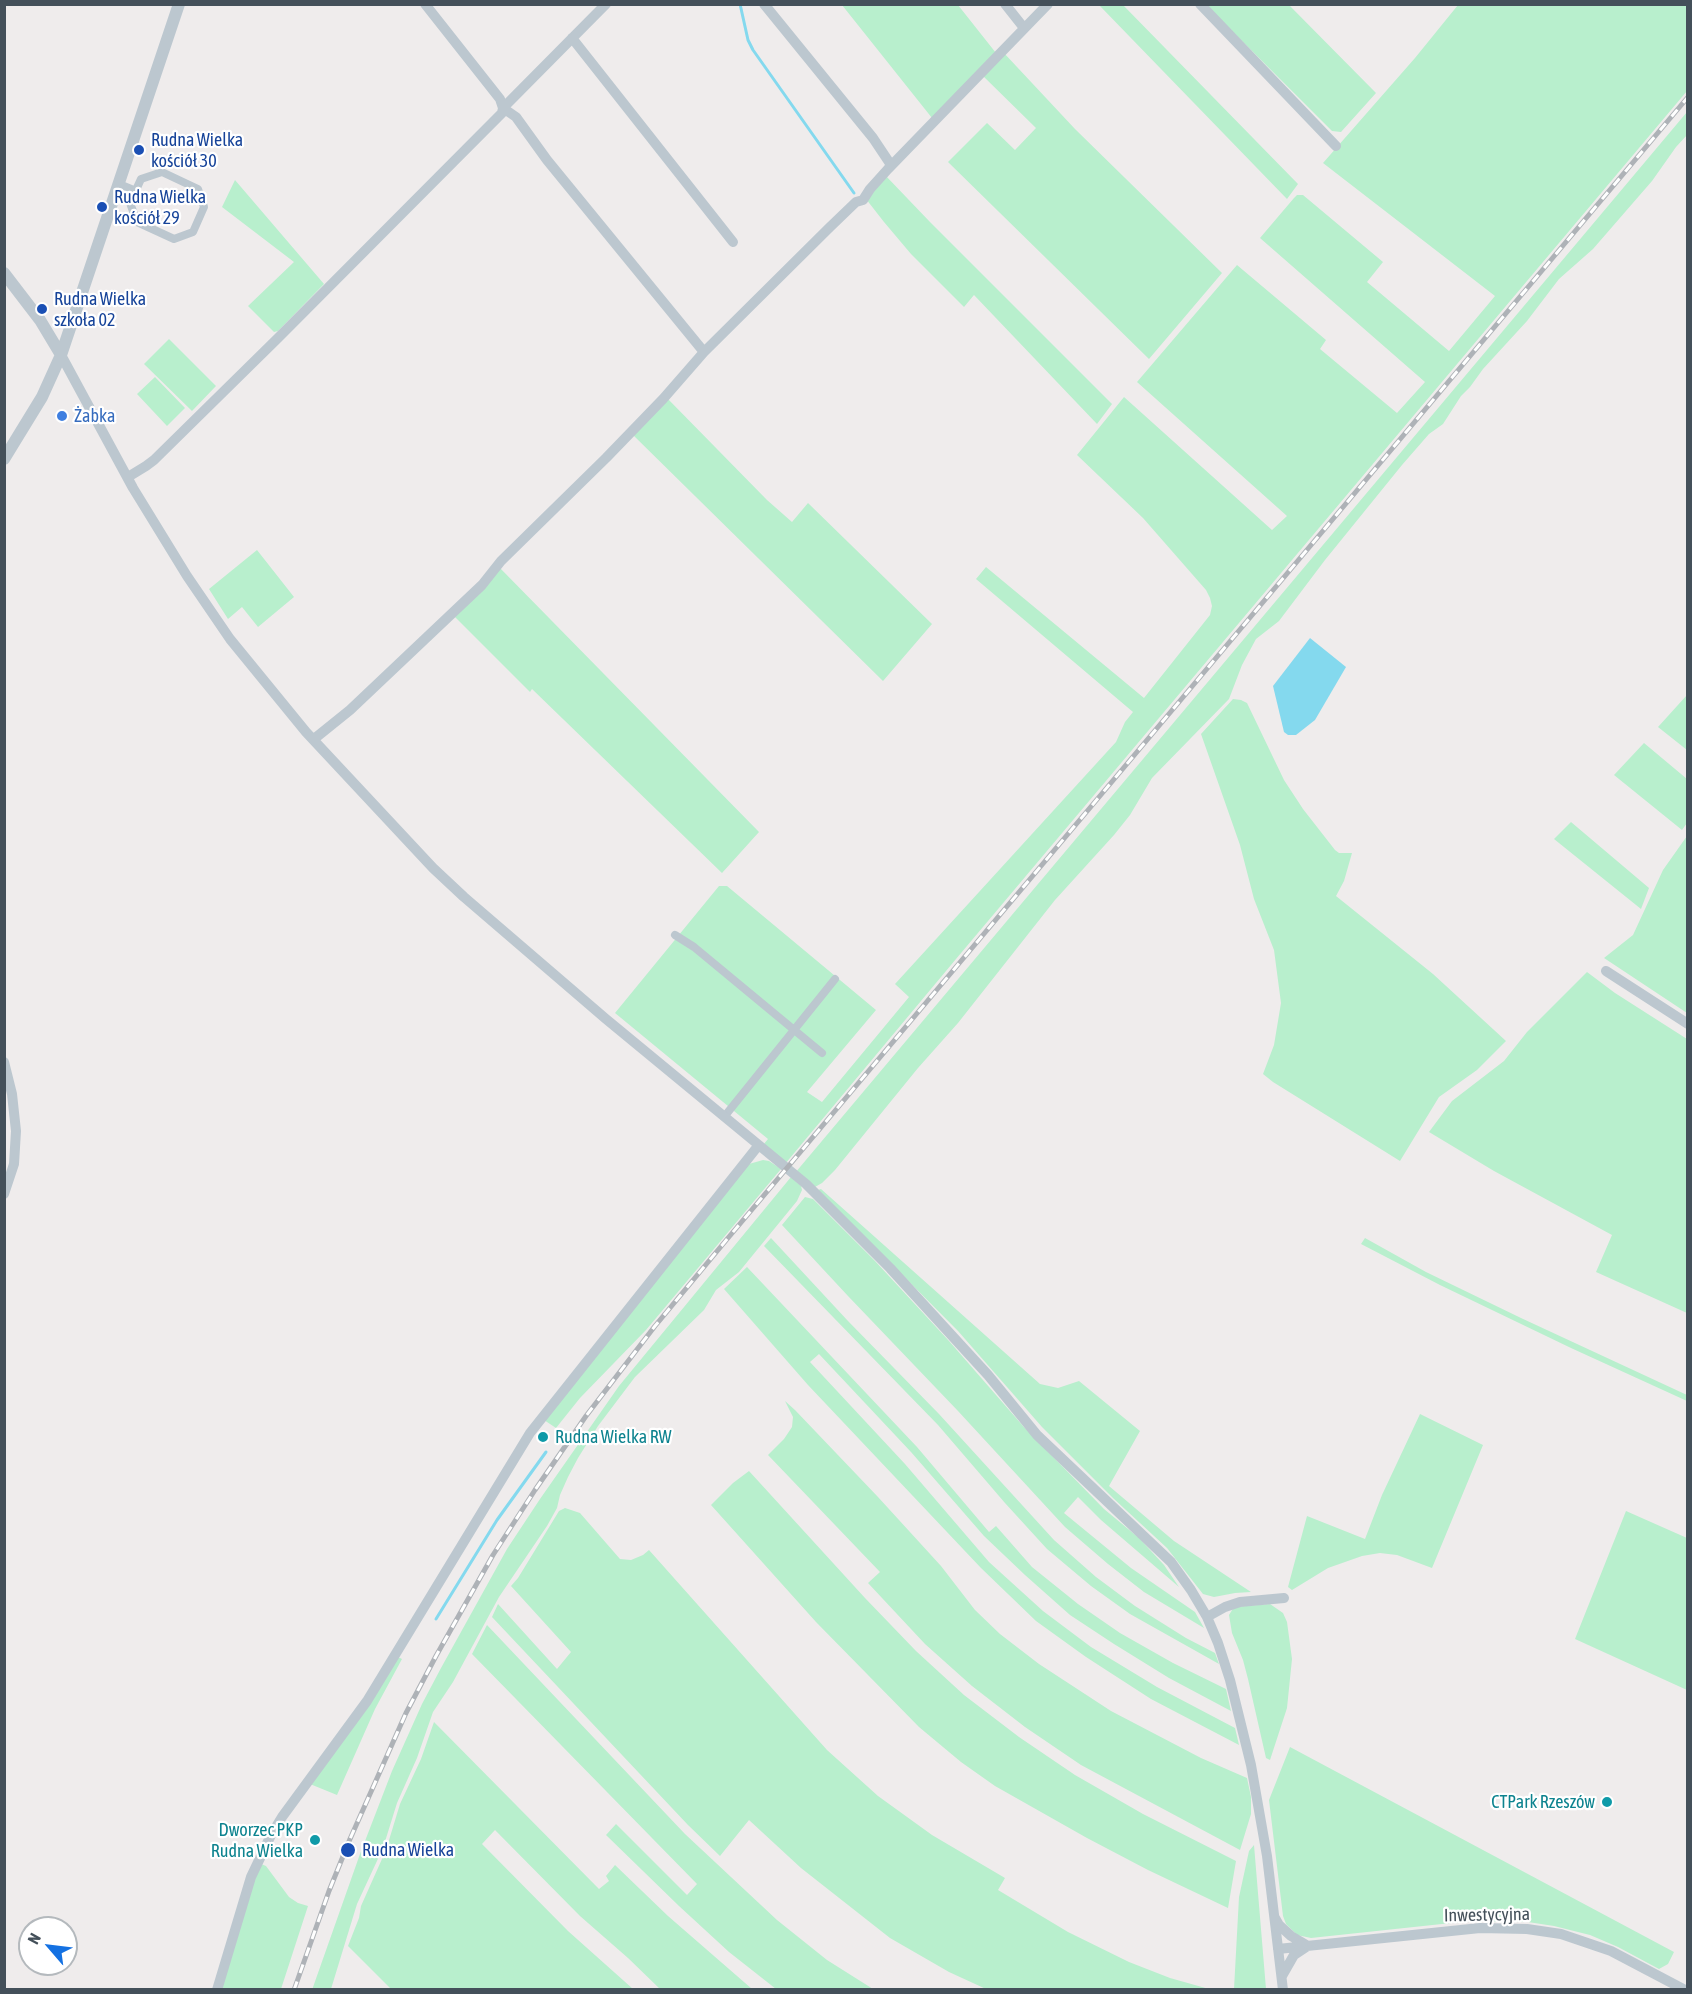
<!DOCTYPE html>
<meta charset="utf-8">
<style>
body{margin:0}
#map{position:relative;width:1692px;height:1994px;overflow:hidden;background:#efecec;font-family:"Asap Condensed",sans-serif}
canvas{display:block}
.frame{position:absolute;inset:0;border:6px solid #44505a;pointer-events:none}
.north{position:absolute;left:18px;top:1916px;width:60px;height:60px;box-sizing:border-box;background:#fff;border:2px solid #b4b9bd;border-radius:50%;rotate:298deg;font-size:16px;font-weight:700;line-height:24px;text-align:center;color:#44505a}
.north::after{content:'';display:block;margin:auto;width:21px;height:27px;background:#1471e2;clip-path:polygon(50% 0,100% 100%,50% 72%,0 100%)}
</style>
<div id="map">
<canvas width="1692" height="1994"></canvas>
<div class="frame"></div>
<div class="north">N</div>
</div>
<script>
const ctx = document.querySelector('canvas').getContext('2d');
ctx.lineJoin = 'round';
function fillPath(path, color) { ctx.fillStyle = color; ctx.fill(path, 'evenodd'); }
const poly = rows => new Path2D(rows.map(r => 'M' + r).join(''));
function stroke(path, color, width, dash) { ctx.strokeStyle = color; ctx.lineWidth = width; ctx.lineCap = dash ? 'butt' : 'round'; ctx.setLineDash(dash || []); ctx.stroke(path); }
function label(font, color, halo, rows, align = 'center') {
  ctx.font = font + ' "Asap Condensed",sans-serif'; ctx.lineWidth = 4.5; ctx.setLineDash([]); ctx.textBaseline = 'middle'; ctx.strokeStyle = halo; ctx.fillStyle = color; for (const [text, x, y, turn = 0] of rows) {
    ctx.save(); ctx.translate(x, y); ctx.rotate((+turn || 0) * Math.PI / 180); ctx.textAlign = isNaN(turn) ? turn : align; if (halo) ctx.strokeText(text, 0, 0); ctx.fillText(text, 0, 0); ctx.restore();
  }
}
const green = poly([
 [842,5,958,5,996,53,932,118],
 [1099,5,1123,5,1298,184,1287,199],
 [1206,5,1289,5,1376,93,1341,132,1332,131],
 [1458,5,1687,5,1687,91,956,959,785,1164,763,1145,768,1139,615,1013,719,886,727,886,876,1010,807,1092,822,1102,909,997,895,984,1116,742,1125,722,1133,712,976,579,986,567,1144,698,1210,615,1212,606,1210,598,1206,590,1143,518,1077,455,1124,397,1272,530,1287,516,1137,382,1237,265,1326,340,1320,349,1397,413,1425,382,1260,238,1294,198,1297,195,1303,195,1383,262,1367,282,1449,351,1495,296,1323,163,1415,58],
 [1003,52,1075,129,1222,273,1149,359,948,162,987,123,1015,150,1036,128,982,75],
 [1687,112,1687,135,1676,147,1652,181,1593,249,1559,279,1527,321,1483,369,1470,387,1461,396,1443,424,1429,434,1402,465,1325,560,1279,621,1256,639,1242,665,1229,699,1152,778,1130,815,1114,835,1055,900,958,1023,918,1068,835,1170,822,1183,815,1187,795,1173],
 [885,175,930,222,1112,404,1097,424,974,295,964,307,911,254,884,222,866,199],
 [235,180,324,284,278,331,274,332,248,306,294,262,222,207],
 [169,339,216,386,192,411,144,364],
 [155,377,185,408,167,426,137,394],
 [667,398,767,500,792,522,808,503,932,624,883,681,633,435],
 [257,550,294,597,258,627,242,607,228,619,209,589],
 [499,567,759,832,722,873,532,689,530,692,454,616],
 [1687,695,1687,750,1658,727],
 [1233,699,1241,700,1247,703,1284,780,1303,809,1335,850,1339,853,1352,853,1344,881,1336,896,1433,974,1506,1041,1477,1070,1439,1097,1400,1161,1273,1082,1263,1074,1274,1045,1281,1003,1274,950,1254,899,1240,845,1201,734],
 [1644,743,1687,779,1687,823,1682,830,1614,775],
 [1571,822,1649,888,1641,909,1554,839],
 [1687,836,1687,1013,1604,958,1633,935,1663,870],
 [1587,972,1615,993,1687,1039,1687,1313,1596,1272,1612,1235,1494,1171,1429,1132,1452,1101,1504,1061,1527,1032],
 [763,1160,769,1161,781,1169,646,1330,580,1398,556,1428,544,1420,749,1164],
 [791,1177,801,1186,802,1190,797,1201,739,1272,716,1290,704,1310,635,1377,598,1426,578,1458,568,1477,560,1495,557,1508,547,1526,499,1597,453,1682,433,1712,417,1758,397,1803,383,1848,357,1904,331,1989,312,1990,360,1854,392,1771,422,1704,441,1668,507,1549,540,1499,619,1386],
 [821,1189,1040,1384,1058,1388,1079,1381,1140,1431,1109,1486,1174,1541,1251,1592,1235,1593,1214,1597,1203,1594,1167,1548,1113,1498,1042,1427,958,1331,818,1190],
 [805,1197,813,1199,875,1261,949,1341,1023,1426,1104,1509,1139,1538,1164,1565,1179,1587,1101,1520,1078,1497,1064,1513,1131,1568,1195,1612,1204,1628,1144,1592,1108,1564,1065,1527,958,1411,848,1296,782,1225],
 [771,1238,848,1321,939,1414,1054,1540,1096,1577,1135,1606,1186,1638,1215,1653,1219,1664,1130,1614,1091,1586,1047,1549,1005,1503,938,1425,764,1246],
 [1365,1238,1426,1272,1521,1318,1687,1395,1687,1401,1571,1348,1440,1285,1361,1244],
 [747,1267,917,1447,989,1532,996,1526,1032,1567,1078,1604,1120,1633,1173,1663,1226,1689,1231,1711,1169,1678,1114,1644,1070,1615,1025,1575,984,1536,911,1452,819,1354,810,1362,905,1464,989,1562,1043,1611,1091,1647,1157,1687,1235,1728,1239,1745,1151,1699,1086,1657,1036,1621,981,1568,808,1385,724,1289],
 [785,1401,795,1410,878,1497,941,1566,975,1610,1000,1634,1039,1664,1111,1711,1201,1758,1247,1778,1251,1797,1251,1814,1240,1850,1081,1765,1025,1727,972,1686,925,1644,868,1583,880,1572,768,1455,784,1439,792,1427,793,1417],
 [1420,1414,1483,1445,1432,1568,1397,1555,1380,1553,1362,1556,1328,1568,1292,1590,1288,1587,1307,1516,1365,1539,1382,1495],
 [749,1471,865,1598,916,1651,964,1695,1019,1737,1075,1775,1143,1814,1236,1861,1228,1908,1148,1870,1087,1838,995,1786,961,1762,919,1727,816,1622,711,1505,733,1483],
 [565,1508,580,1513,620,1559,631,1560,643,1555,649,1550,827,1750,878,1796,932,1835,1005,1878,998,1890,1068,1932,1129,1962,1170,1978,1209,1989,986,1989,949,1972,890,1938,801,1868,749,1820,720,1856,688,1825,492,1617,498,1604,557,1669,571,1652,511,1586,518,1578,559,1511],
 [1626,1511,1687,1538,1687,1690,1575,1639],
 [1270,1604,1283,1613,1287,1622,1292,1659,1287,1708,1270,1760,1266,1758,1248,1679,1243,1660,1232,1633,1229,1615,1234,1607],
 [487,1625,685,1834,777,1920,827,1960,873,1989,776,1989,729,1952,679,1906,606,1835,616,1824,687,1895,697,1884,472,1654],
 [398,1657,402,1659,375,1709,337,1795,310,1784],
 [434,1722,599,1889,609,1881,606,1876,615,1865,668,1916,752,1989,660,1989,628,1958,580,1916,495,1830,482,1844,568,1931,633,1989,391,1989,348,1946,359,1918,361,1906,386,1850,400,1804,421,1759],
 [1290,1747,1674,1952,1668,1964,1659,1969,1618,1947,1590,1935,1554,1926,1528,1922,1470,1921,1311,1938,1297,1935,1286,1924,1283,1916,1269,1800],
 [1254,1845,1266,1989,1234,1989,1239,1897,1249,1851],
 [261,1864,266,1866,289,1897,298,1903,308,1906,281,1989,220,1990,250,1886]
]);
const water = poly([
 [1310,638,1346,667,1315,720,1296,735,1288,735,1284,732,1273,686]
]);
const stream = poly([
 [740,4,748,40,753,50,854,193],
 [436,1619,497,1520,546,1452]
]);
const pedestrian = poly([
 [162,172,198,189,204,207,193,232,174,239,137,222,130,203,141,179,162,172],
 [119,184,136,191],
 [675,935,694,947,822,1053],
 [724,1117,835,979]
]);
const minor = poly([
 [606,4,503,108,516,117,547,160,704,352],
 [764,4,873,138,891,165],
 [1005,4,1024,28],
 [1200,4,1336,146],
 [572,38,733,242],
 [61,355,133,488,187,576,230,639,306,732,433,868,464,897,606,1019,806,1184,890,1268,988,1375,1037,1435,1171,1562,1191,1590,1207,1617,1218,1643,1230,1680,1251,1765,1267,1856,1283,1990],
 [128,477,146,466,154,460,278,338,502,113,503,108,500,99,425,4],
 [314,739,350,710,482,585,501,561,606,458,663,399,704,352,830,227,856,202,863,200,870,189,888,169,1048,4],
 [1606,971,1688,1024],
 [4,1062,12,1094,16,1131,14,1164,4,1194],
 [1207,1617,1225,1607,1240,1602,1284,1598],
 [1275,1918,1279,1925,1291,1936,1308,1946],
 [1278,1949,1480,1928,1527,1929,1561,1934,1611,1951,1685,1990],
 [1282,1976,1294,1955,1306,1947],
 [217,1990,251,1877,271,1835,282,1817,367,1701,530,1433,758,1146]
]);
const tertiary = poly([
 [4,273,40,320,61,355],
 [4,459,42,397,61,355,179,4]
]);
const rail = poly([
 [294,1990,329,1891,350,1839,406,1713,436,1656,493,1555,535,1490,586,1416,655,1326,728,1238,1688,97]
]);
const markers = [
 [139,150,6,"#1a4fb4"],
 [102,207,6,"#1a4fb4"],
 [42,309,6,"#1a4fb4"],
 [62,416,6,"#3f7fe0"],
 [543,1437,6,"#0f9aa8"],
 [1607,1802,6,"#0f9aa8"],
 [315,1840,6,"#0f9aa8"],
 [348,1850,8,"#1a4fb4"]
];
const transitNames = [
 ["Rudna Wielka",151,140],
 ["kościół 30",151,161],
 ["Rudna Wielka",114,197],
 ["kościół 29",114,218],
 ["Rudna Wielka",54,299],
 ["szkoła 02",54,320],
 ["Rudna Wielka",362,1850]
];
const shopNames = [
 ["Żabka",74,416]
];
const cultureNames = [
 ["Rudna Wielka RW",555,1437,"left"],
 ["CTPark Rzeszów",1595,1802],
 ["Dworzec PKP",303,1830],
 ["Rudna Wielka",303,1851]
];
const streetNames = [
 ["Inwestycyjna",1487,1915,-1]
];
fillPath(green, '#b8efcd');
fillPath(water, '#84d9ee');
stroke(stream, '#84d9ee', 3);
stroke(pedestrian, '#bcc7cf', 8);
stroke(minor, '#bcc7cf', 10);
stroke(tertiary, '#bcc7cf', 12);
stroke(rail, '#aeb2b7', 5);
stroke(rail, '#fff', 3, [9]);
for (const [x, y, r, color] of markers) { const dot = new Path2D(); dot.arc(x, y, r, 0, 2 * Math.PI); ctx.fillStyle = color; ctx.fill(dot); stroke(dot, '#fff', 2); }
label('18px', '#164399', '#fff', transitNames, 'left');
label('18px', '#366cbe', '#fff', shopNames, 'left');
label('18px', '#0d838f', '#fff', cultureNames, 'right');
label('18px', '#44505a', '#fff', streetNames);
</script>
